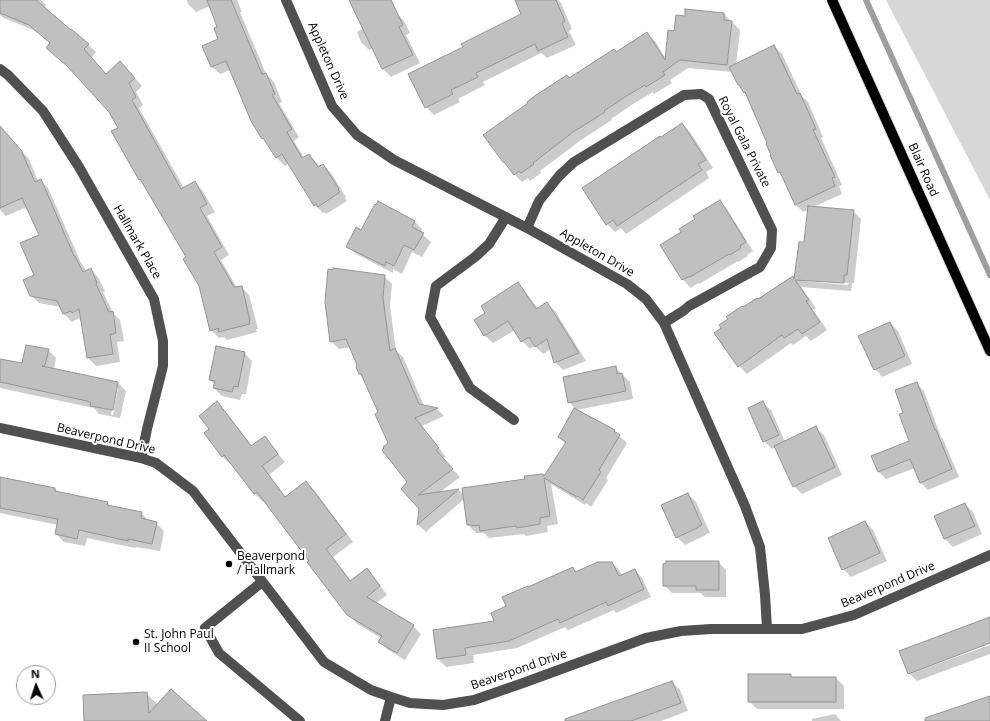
<!DOCTYPE html>
<style>
body{margin:0}
#map{position:relative;width:990px;height:721px;overflow:hidden;background:#fff;font-family:"Open Sans",sans-serif}
canvas{display:block}
.north{position:absolute;left:16px;top:665px;width:40px;height:40px;box-sizing:border-box;background:#fff;border:1px solid #999;border-radius:50%;rotate:357deg;font-size:11px;font-weight:700;line-height:16px;text-align:center;color:#000}
.north::after{content:'';display:block;margin:auto;width:14px;height:18px;background:#000;clip-path:polygon(50% 0,100% 100%,50% 72%,0 100%)}
</style>
<div id="map">
<canvas width="990" height="721"></canvas>
<div class="north">N</div>
</div>
<script>
const ctx = document.querySelector('canvas').getContext('2d');
ctx.lineJoin = 'round';
function fillPath(path, color) { ctx.fillStyle = color; ctx.fill(path, 'evenodd'); }
const poly = rows => new Path2D(rows.map(r => 'M' + r).join(''));
function stroke(path, color, width, dash) { ctx.strokeStyle = color; ctx.lineWidth = width; ctx.lineCap = dash ? 'butt' : 'round'; ctx.setLineDash(dash || []); ctx.stroke(path); }
function label(font, color, halo, rows, align = 'center') {
  ctx.font = font + ' "Open Sans",sans-serif'; ctx.lineWidth = 4; ctx.setLineDash([]); ctx.textBaseline = 'middle'; ctx.strokeStyle = halo; ctx.fillStyle = color; for (const [text, x, y, turn = 0] of rows) {
    ctx.save(); ctx.translate(x, y); ctx.rotate((+turn || 0) * Math.PI / 180); ctx.textAlign = isNaN(turn) ? turn : align; if (halo) ctx.strokeText(text, 0, 0); ctx.fillText(text, 0, 0); ctx.restore();
  }
}
const green = poly([
 [886,0,990,0,990,200]
]);
const shadow = poly([
 [0,0,41,0,46,5,44,9,88,44,96,52,91,58,106,75,128,70,142,86,136,92,143,105,139,108,184,188,195,182,202,190,215,212,207,216,229,255,221,260,237,288,241,287,249,295,258,329,256,329,257,332,227,340,224,337,219,338,211,330,200,286,187,257,144,184,140,179,119,128,110,111,51,43,38,32,4,18,0,15],
 [187,0,237,0,242,12,240,12,266,74,274,82,282,102,279,103,299,137,294,141,304,158,309,155,317,163,320,167,323,165,331,173,346,197,345,198,347,201,326,214,324,212,323,213,315,205,289,163,285,166,277,158,251,120,230,70,220,74,212,67,220,40,219,27,210,6,196,12,188,4],
 [351,0,390,0,396,13,404,21,410,33,406,35,420,63,391,77,383,69,374,48,369,50,361,42,357,32,364,28],
 [516,0,558,0,561,3,572,29,569,31,576,45,547,58,541,53,483,82,485,85,458,99,460,102,434,115,426,107,464,47,522,14],
 [724,14,740,30,736,65,774,46,782,54,802,96,808,102,823,137,821,138,842,185,839,186,842,194,813,207,853,211,861,219,854,283,852,283,851,291,801,287,816,308,813,310,827,330,811,341,806,336,793,345,791,343,747,374,739,366,743,308,758,300,793,278,795,280,800,243,805,243,808,210,803,212,795,204,783,176,779,172,769,144,748,96,744,92,733,72,688,68,670,80,672,83,654,94,653,92,633,104,611,119,612,120,581,140,540,171,541,173,530,181,528,178,522,182,514,174,567,76,570,79,617,53,647,33,655,41,666,59,675,32,685,17],
 [803,279,849,283,848,285,803,281],
 [682,124,690,132,713,168,706,172,709,178,626,234,621,228,615,232,607,224],
 [0,127,29,159,38,181,40,180,48,188,81,263,83,265,86,271,90,269,98,277,105,291,103,292,113,313,120,320,124,341,117,342,120,362,96,366,88,358,82,319,80,320,79,318,72,322,64,314,61,307,39,303,31,295,36,275,40,235,27,207,6,216,0,210],
 [720,202,727,209,753,251,747,255,748,256,738,262,738,261,699,284,698,283,691,288,683,280,662,246,682,233,696,219],
 [414,221,422,229,421,233,431,242,422,257,412,252,402,274,393,269,393,273,356,254,348,246,362,231],
 [384,276,392,284,390,306,396,351,403,357,424,406,437,409,444,416,422,426,446,457,443,459,460,477,439,493,459,490,464,495,526,480,543,475,545,476,566,444,559,437,575,408,569,402,615,367,630,382,633,399,576,410,614,431,627,443,606,478,608,480,591,507,586,503,585,505,551,484,558,524,547,526,548,532,526,536,524,534,489,538,484,533,476,533,468,525,464,499,426,532,418,525,420,509,408,482,389,443,380,413,351,347,339,349,331,341],
 [517,283,525,291,538,309,547,303,555,311,586,361,563,370,555,362,551,349,543,354,535,346,530,349,522,341,515,330,493,343,485,336,476,320,486,313],
 [890,323,898,331,912,364,882,377,875,369],
 [48,350,56,358,54,369,118,383,126,391,120,418,99,414,94,408,0,388,0,360,23,364],
 [116,388,118,388,113,415,111,415],
 [244,353,252,361,246,394,242,394,240,400,222,396,214,388,215,385,210,379],
 [916,383,924,391,941,437,943,439,959,477,928,490,920,482,915,468,886,479,878,471,910,442,904,413],
 [217,403,225,411,253,447,265,438,272,446,285,462,269,475,286,497,306,483,314,490,353,542,333,557,351,581,367,569,374,577,387,595,376,603,413,626,421,634,405,660,387,649,379,641,381,638,356,623,348,614,310,561,264,500,263,502,255,494,231,463,230,464,222,456,211,430],
 [763,403,771,410,785,442,816,428,824,435,842,475,802,494,794,486,776,447,772,449,764,441],
 [0,478,55,489,59,493,107,503,112,507,141,513,149,521,156,523,164,531,160,551,136,547,135,548,87,538,85,546,64,542,56,534,58,525,0,513],
 [688,494,696,502,710,533,706,534,706,535,685,545,677,537],
 [965,504,973,512,982,534,953,547,945,539,935,517],
 [865,522,873,530,887,561,851,577,843,569],
 [718,562,726,570,726,597,705,597,700,593,672,593,664,585],
 [612,563,620,571,622,576,635,570,642,578,651,597,616,613,614,610,568,630,565,627,517,648,473,655,474,663,446,667,438,659,434,631,496,621,507,606,573,568,577,572],
 [990,618,990,642,911,671,911,673,990,645,990,654,917,681,909,673],
 [790,675,793,678,836,678,844,686,844,709,757,709,749,701],
 [672,682,680,690,688,711,661,721,595,721],
 [146,693,158,705,206,721,85,721],
 [835,714,841,721,812,721,812,719]
]);
const stream = poly([
 [866,0,990,275]
]);
const building = poly([
 [0,0,36,0,71,30,71,29,89,44,84,49,106,74,120,61,135,78,129,83,136,97,132,100,181,189,195,181,207,204,200,208,222,247,214,252,234,287,242,286,250,321,249,321,250,324,218,332,219,328,210,331,199,286,183,259,186,257,140,179,139,180,111,131,118,128,109,112,67,66,46,48,50,43,29,25,0,13,0,0],
 [207,0,231,0,262,74,266,73,275,94,272,95,292,129,287,132,302,158,309,154,318,167,323,164,339,189,338,190,340,192,318,207,316,204,314,206,282,154,276,158,263,138,262,139,251,121,226,61,211,67,202,46,218,39,214,28,217,27,207,0],
 [349,0,391,0,403,25,399,27,413,55,382,69,349,0],
 [515,0,556,0,565,21,562,23,568,37,538,51,535,44,476,73,478,77,451,90,453,94,425,108,408,74,463,47,461,44,521,14,515,0],
 [685,9,724,13,724,20,732,21,727,65,680,60,663,72,665,75,646,87,645,85,625,97,604,111,605,112,573,132,533,163,534,164,521,173,519,171,514,175,504,162,503,162,483,135,528,103,527,102,536,95,567,75,569,78,614,49,616,52,647,32,665,60,668,30,674,31,676,15,685,16,685,9],
 [774,45,797,94,800,93,816,129,813,130,835,177,832,178,835,186,795,205,780,172,778,173,770,155,771,155,766,144,767,143,745,92,744,93,739,85,738,85,729,67,774,45],
 [682,123,706,160,698,164,702,170,617,226,613,220,606,225,582,188,660,136,661,137,682,123],
 [0,126,21,150,35,182,41,179,74,256,75,256,83,272,91,268,97,283,96,284,109,312,113,311,116,333,110,335,113,354,87,358,79,309,72,313,71,311,63,314,57,301,30,296,23,280,34,275,20,243,39,235,22,198,0,208,0,126],
 [720,200,746,242,740,246,741,248,730,255,729,254,690,277,690,276,682,280,660,245,681,232,679,229,695,219,693,216,720,200],
 [378,201,415,221,412,227,424,233,414,250,404,245,394,266,386,262,385,266,346,247,356,227,361,230,375,204,376,205,378,201],
 [808,206,854,210,847,275,844,275,844,283,795,280,809,300,806,301,820,322,802,334,798,329,784,338,782,335,738,367,714,333,721,328,719,325,728,319,726,317,742,306,743,307,757,298,758,299,793,276,794,279,799,242,804,242,808,206],
 [333,268,385,275,383,298,390,351,395,348,419,404,438,408,415,418,439,448,436,450,453,469,418,495,459,489,417,525,419,509,401,489,407,482,382,450,384,448,383,447,388,443,375,414,378,412,361,374,359,374,356,367,357,365,346,339,330,342,325,302,328,269,333,270,333,268],
 [518,282,536,309,547,302,579,353,554,363,547,339,535,347,529,337,521,342,508,321,484,336,474,320,485,313,481,306,518,282],
 [890,322,905,356,874,370,858,336,890,322],
 [26,345,49,349,45,365,42,366,118,382,113,410,90,406,91,403,87,401,0,382,0,359,22,363,26,345],
 [216,346,245,352,238,387,234,386,232,392,213,388,215,381,209,380,216,346],
 [616,366,617,374,622,373,626,391,568,403,563,377,616,366],
 [917,382,935,430,936,430,952,469,920,483,910,459,878,472,871,456,909,441,899,414,903,413,895,390,917,382],
 [217,401,251,446,265,436,278,454,262,466,285,497,306,481,346,534,326,549,350,581,367,568,380,586,367,597,414,625,397,653,378,642,382,636,347,615,307,562,309,561,257,492,254,494,224,455,222,457,204,433,209,429,199,416,217,401],
 [763,401,779,435,763,442,748,408,763,401],
 [574,408,615,430,614,431,620,435,599,470,601,472,583,500,578,496,577,497,544,478,550,516,540,518,540,524,517,528,516,526,480,531,479,525,472,526,472,525,467,525,462,488,525,479,524,476,543,474,544,476,566,442,558,437,574,408],
 [816,426,835,467,793,487,774,446,816,426],
 [0,477,55,488,55,491,108,502,107,505,142,512,141,518,157,522,152,544,128,539,128,541,79,530,77,539,55,534,58,519,0,508,0,477],
 [688,493,702,525,699,526,699,527,676,538,661,505,688,493],
 [965,503,975,526,944,539,934,516,965,503],
 [865,521,880,553,842,570,828,538,865,521],
 [666,561,719,561,719,590,696,590,696,586,663,586,663,564,666,563,666,561],
 [598,562,612,562,619,576,635,569,644,589,608,606,606,602,560,623,558,619,509,641,465,648,466,655,437,659,433,630,494,621,491,613,506,606,502,597,528,586,528,587,573,567,575,572,598,562],
 [990,617,990,643,908,674,899,651,990,617],
 [748,674,791,674,791,677,836,677,836,702,748,702,748,674],
 [672,681,681,703,631,721,565,721,565,719,672,681],
 [171,689,207,721,84,721,83,695,147,692,149,713,171,689],
 [990,696,990,721,925,721,925,718,990,696]
]);
const minor = poly([
 [286,0,332,106,357,135,394,160,527,228,627,284,646,299,664,323,745,506,760,547,765,595,767,628],
 [0,69,8,75,43,111,79,167,154,299,163,341,163,366,147,429,141,458],
 [506,217,489,244,475,257,436,286,430,317,470,388,514,420],
 [527,228,539,201,559,176,574,162,684,95,701,94,709,99,772,230,771,248,760,267,689,306,683,311,664,323],
 [0,428,141,458,156,463,193,491,324,662,371,690,391,697,410,703,443,705,474,700,523,683,646,638,681,631,711,629,802,629,854,615,990,555],
 [262,582,205,628,219,653,300,721],
 [385,721,391,697]
]);
const major = poly([
 [832,0,990,351]
]);
const markers = [
 [229,564,4,"#000"],
 [136,642,4,"#000"]
];
const streetNames = [
 ["Appleton Drive",328,61,66],
 ["Royal Gala Private",744,142,63],
 ["Blair Road",923,170,66],
 ["Hallmark Place",137,242,60],
 ["Appleton Drive",597,253,30],
 ["Beaverpond Drive",106,439,13],
 ["Beaverpond Drive",888,585,-23],
 ["Beaverpond Drive",519,670,-19]
];
const poiNames = [
 ["Beaverpond",237,557],
 ["/ Hallmark",237,571],
 ["St. John Paul",144,635],
 ["II School",144,649]
];
fillPath(green, '#d7d7d7');
fillPath(shadow, '#0003');
stroke(stream, '#9e9e9e', 6);
fillPath(building, '#c0c0c0');
stroke(building, '#949494', 1);
stroke(major, '#dbdbdb', 12);
stroke(minor, '#505050', 10);
stroke(major, '#000', 10);
for (const [x, y, r, color] of markers) { const dot = new Path2D(); dot.arc(x, y, r, 0, 2 * Math.PI); ctx.fillStyle = color; ctx.fill(dot); stroke(dot, '#fff', 1.5); }
label('12px', '#000', '#fff', streetNames);
label('12px', '#000', '#fff', poiNames, 'left');
</script>
